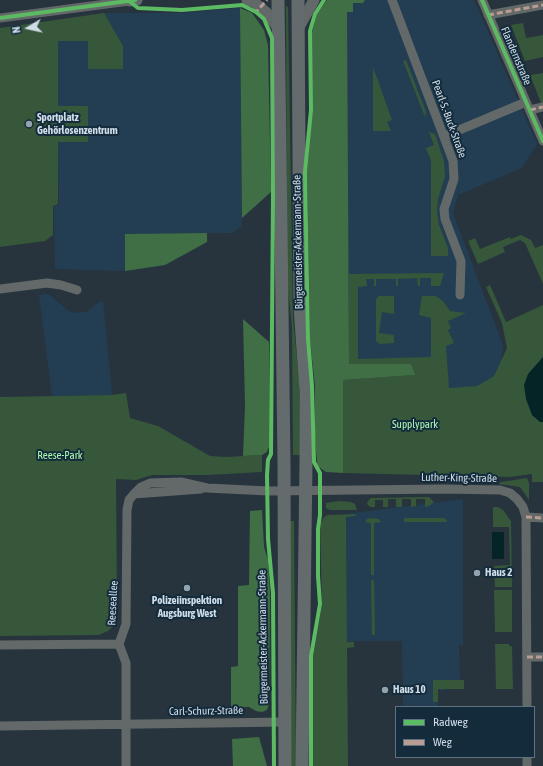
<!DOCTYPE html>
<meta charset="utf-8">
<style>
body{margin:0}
#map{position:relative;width:543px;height:766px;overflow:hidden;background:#27343e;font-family:"Asap Condensed",sans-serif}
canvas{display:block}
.legend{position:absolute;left:395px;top:706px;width:140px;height:52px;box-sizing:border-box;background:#142b3c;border:1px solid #5f7281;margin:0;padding:5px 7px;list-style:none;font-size:12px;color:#cfdde8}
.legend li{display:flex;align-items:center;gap:8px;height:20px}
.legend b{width:20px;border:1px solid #5f7281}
.north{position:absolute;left:8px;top:8px;width:40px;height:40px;-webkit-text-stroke:3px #142b3c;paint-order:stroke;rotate:261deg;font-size:11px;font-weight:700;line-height:16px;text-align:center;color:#cfdde8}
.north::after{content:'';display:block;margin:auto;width:14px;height:18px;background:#cfdde8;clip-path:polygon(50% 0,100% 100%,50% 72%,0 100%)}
</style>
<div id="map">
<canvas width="543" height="766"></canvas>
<ul class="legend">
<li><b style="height:5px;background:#5cba63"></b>Radweg</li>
<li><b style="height:5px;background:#b99d93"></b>Weg</li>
</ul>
<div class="north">N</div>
</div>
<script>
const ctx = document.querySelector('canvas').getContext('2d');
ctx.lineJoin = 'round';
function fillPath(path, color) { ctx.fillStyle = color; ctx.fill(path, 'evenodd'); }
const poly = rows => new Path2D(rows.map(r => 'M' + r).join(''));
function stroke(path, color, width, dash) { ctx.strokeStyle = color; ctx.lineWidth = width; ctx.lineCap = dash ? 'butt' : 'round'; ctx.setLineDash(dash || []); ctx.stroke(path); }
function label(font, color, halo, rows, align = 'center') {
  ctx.font = font + ' "Asap Condensed",sans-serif'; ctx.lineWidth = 4; ctx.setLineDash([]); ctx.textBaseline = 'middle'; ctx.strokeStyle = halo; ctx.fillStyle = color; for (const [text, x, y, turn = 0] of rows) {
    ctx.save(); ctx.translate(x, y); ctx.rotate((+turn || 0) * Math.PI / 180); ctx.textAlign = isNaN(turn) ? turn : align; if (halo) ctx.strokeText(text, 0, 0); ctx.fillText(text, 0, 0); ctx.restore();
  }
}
const built = poly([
 [343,0,474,0,537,144,522,168,458,195,453,213,503,345,501,361,494,376,477,386,449,389,446,363,349,364],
 [240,8,242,226,232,233,125,234,125,271,55,269,54,206,59,205,56,21,107,13,183,13],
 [45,294,50,295,67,310,74,313,86,312,96,304,103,301,112,395,52,396,39,295],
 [463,499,463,645,459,645,460,681,445,681,445,690,438,690,438,707,403,707,402,641,347,641,346,514]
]);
const green = poly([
 [286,6,288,7,293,318,299,380,300,455,293,455,292,327,287,280],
 [104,13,123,46,123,69,88,69,88,41,58,41,58,106,88,106,88,142,58,142,58,204,53,206,53,235,45,241,0,247,0,28],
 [523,23,526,38,543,35,543,57,525,61,511,25],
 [406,60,426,112,425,117,403,61],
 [373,67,392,120,387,122,391,131,373,131],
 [543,73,543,103,541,103,530,75],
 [429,132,435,134,444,161,445,176,438,199,437,212,439,225,448,248,448,256,431,256,431,161,426,148,434,145],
 [521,235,531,240,535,248,543,245,543,284,525,243,520,240,503,247,505,252,478,264,468,241,475,238,480,249,510,237,511,239],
 [444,273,440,286,431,286,431,278,420,278,420,286,418,286,417,278,398,279,398,286,396,286,396,279,376,279,376,286,374,286,374,279,366,279,367,286,358,287,358,359,431,357,431,318,419,315,422,296,436,296,443,301,450,311,466,313,448,321,451,328,448,330,454,343,446,346,449,388,477,386,494,376,507,348,502,323,486,287,490,285,506,322,543,305,543,482,532,482,532,474,509,477,343,473,343,380,414,375,411,364,349,364,349,274],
 [379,296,394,296,394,314,382,312,379,333,394,335,394,343,380,344,376,341,376,299],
 [126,393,130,418,158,426,210,456,227,457,262,455,262,472,208,475,152,475,136,480,116,479,117,610,113,626,108,631,99,635,0,636,0,397,112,395],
 [527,478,529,483,529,500,520,487,499,484,501,482],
 [429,497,434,502,429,506,425,507,425,499,416,499,416,506,411,507,411,499,402,499,402,507,396,507,396,499,388,499,388,507,383,507,383,500,375,500,375,507,370,507,367,504,368,501,371,498],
 [339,501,351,502,355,504,357,510,330,510,326,508,326,503],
 [493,507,498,507,503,510,511,521,512,587,495,587,494,566,510,565,509,527,493,527],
 [356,514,355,516,346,517,347,642,354,642,354,647,347,648,348,766,313,766,313,656,322,605,320,524,324,517,328,515],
 [370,518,379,519,381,522,374,523,374,575,371,575,371,523,365,522,367,519],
 [404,518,443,518,446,519,447,522,404,522],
 [289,521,294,521,296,766,290,766],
 [371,580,374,580,375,635,372,635],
 [494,590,512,590,512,632,495,632],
 [495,644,509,644,509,646,512,646,513,689,496,689],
 [433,680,464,680,464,689,438,689,438,702,433,702]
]);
const forest = poly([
 [327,0,365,0,363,3,353,3,353,12,347,12,349,364,411,364,415,375,343,380,343,473,326,472,319,467,317,463,315,437,315,386,310,340,307,172,312,110,311,36,317,14],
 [240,8,252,13,264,30,268,45,271,192,242,218],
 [207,233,207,242,165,265,125,271,125,234],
 [243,319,269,342,270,444,267,452,262,455,243,456,245,406],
 [262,510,264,547,268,560,270,593,269,704,267,710,262,712,256,711,249,707,231,707,231,667,238,666,238,586,249,585,250,511],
 [259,737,267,766,233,766,232,739]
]);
const water = poly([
 [543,357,543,422,540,422,532,415,526,399,524,385,528,374],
 [492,532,504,532,504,559,492,559]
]);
const minor = poly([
 [392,0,453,161,454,179,444,209,445,219,461,261,460,295],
 [482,0,543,141],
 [488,15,543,5],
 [0,18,129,1],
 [530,110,543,107],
 [445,136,526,102],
 [0,289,47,283,61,285,77,290],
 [134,494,201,489],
 [526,517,543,518],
 [119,644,126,663,126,766],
 [0,645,119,644,126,624,127,510,129,500,134,494,141,487,150,483,181,482,207,488,268,491,444,489,500,490,510,493,517,499,523,507,526,517,527,707],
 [527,657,543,657],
 [0,726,285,722],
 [527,757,527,766]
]);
const tertiary = poly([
 [247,0,254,2,267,13,278,28],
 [129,1,137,0],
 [298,29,314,0]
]);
const secondary = poly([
 [278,0,284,461,285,766],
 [298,0,300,307,306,391,306,462,302,766]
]);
const quiet = poly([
 [254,10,256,12,267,0],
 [488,15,543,5],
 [530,110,543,107],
 [526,517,543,518],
 [527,657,543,657]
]);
const cycleway = poly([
 [482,0,543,141],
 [129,1,138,8,182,10,242,5,256,12,264,19,272,38,273,199,271,454,268,460,267,475,268,539,273,593,274,766],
 [0,18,135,0],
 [311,766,311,656,320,604,318,576,318,529,320,515,320,473,314,462,312,386,308,339,305,172,311,110,310,31,315,14,324,0]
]);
const markers = [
 [29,124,4,"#94a2ac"],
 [477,573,4,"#94a2ac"],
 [187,588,4,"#94a2ac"],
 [385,690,4,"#94a2ac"]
];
const streetNames = [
 ["Flandernstraße",516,56,67],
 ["Pearl-S.-Buck-Straße",449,119,70],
 ["Bürgermeister-Ackermann-Straße",298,242,-91],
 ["Luther-King-Straße",459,478,1],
 ["Reeseallee",113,603,-87],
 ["Bürgermeister-Ackermann-Straße",263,637,-91],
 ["Carl-Schurz-Straße",206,711,-1]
];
const poiNames = [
 ["Sportplatz",37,118],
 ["Gehörlosenzentrum",37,131],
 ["Haus 2",485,573],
 ["Polizeiinspektion",187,601,"center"],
 ["Augsburg West",187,614,"center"],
 ["Haus 10",393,690]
];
const parkNames = [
 ["Supplypark",415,425],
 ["Reese-Park",60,456]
];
fillPath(built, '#233e53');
fillPath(green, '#36573a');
fillPath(forest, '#406f45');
fillPath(water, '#042426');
stroke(minor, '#626968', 9);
stroke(tertiary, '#626968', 11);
stroke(secondary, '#636b6c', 13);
stroke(quiet, '#b99d93', 3, [6, 3]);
stroke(cycleway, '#5cba63', 4);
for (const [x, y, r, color] of markers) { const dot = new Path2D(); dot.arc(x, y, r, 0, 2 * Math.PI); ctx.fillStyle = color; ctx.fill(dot); stroke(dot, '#142b3c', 1.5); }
label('11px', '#cfdde8', '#142b3c', streetNames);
label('bold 11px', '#cfdde8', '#142b3c', poiNames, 'left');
label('11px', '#aef9af', '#142b3c', parkNames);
</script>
